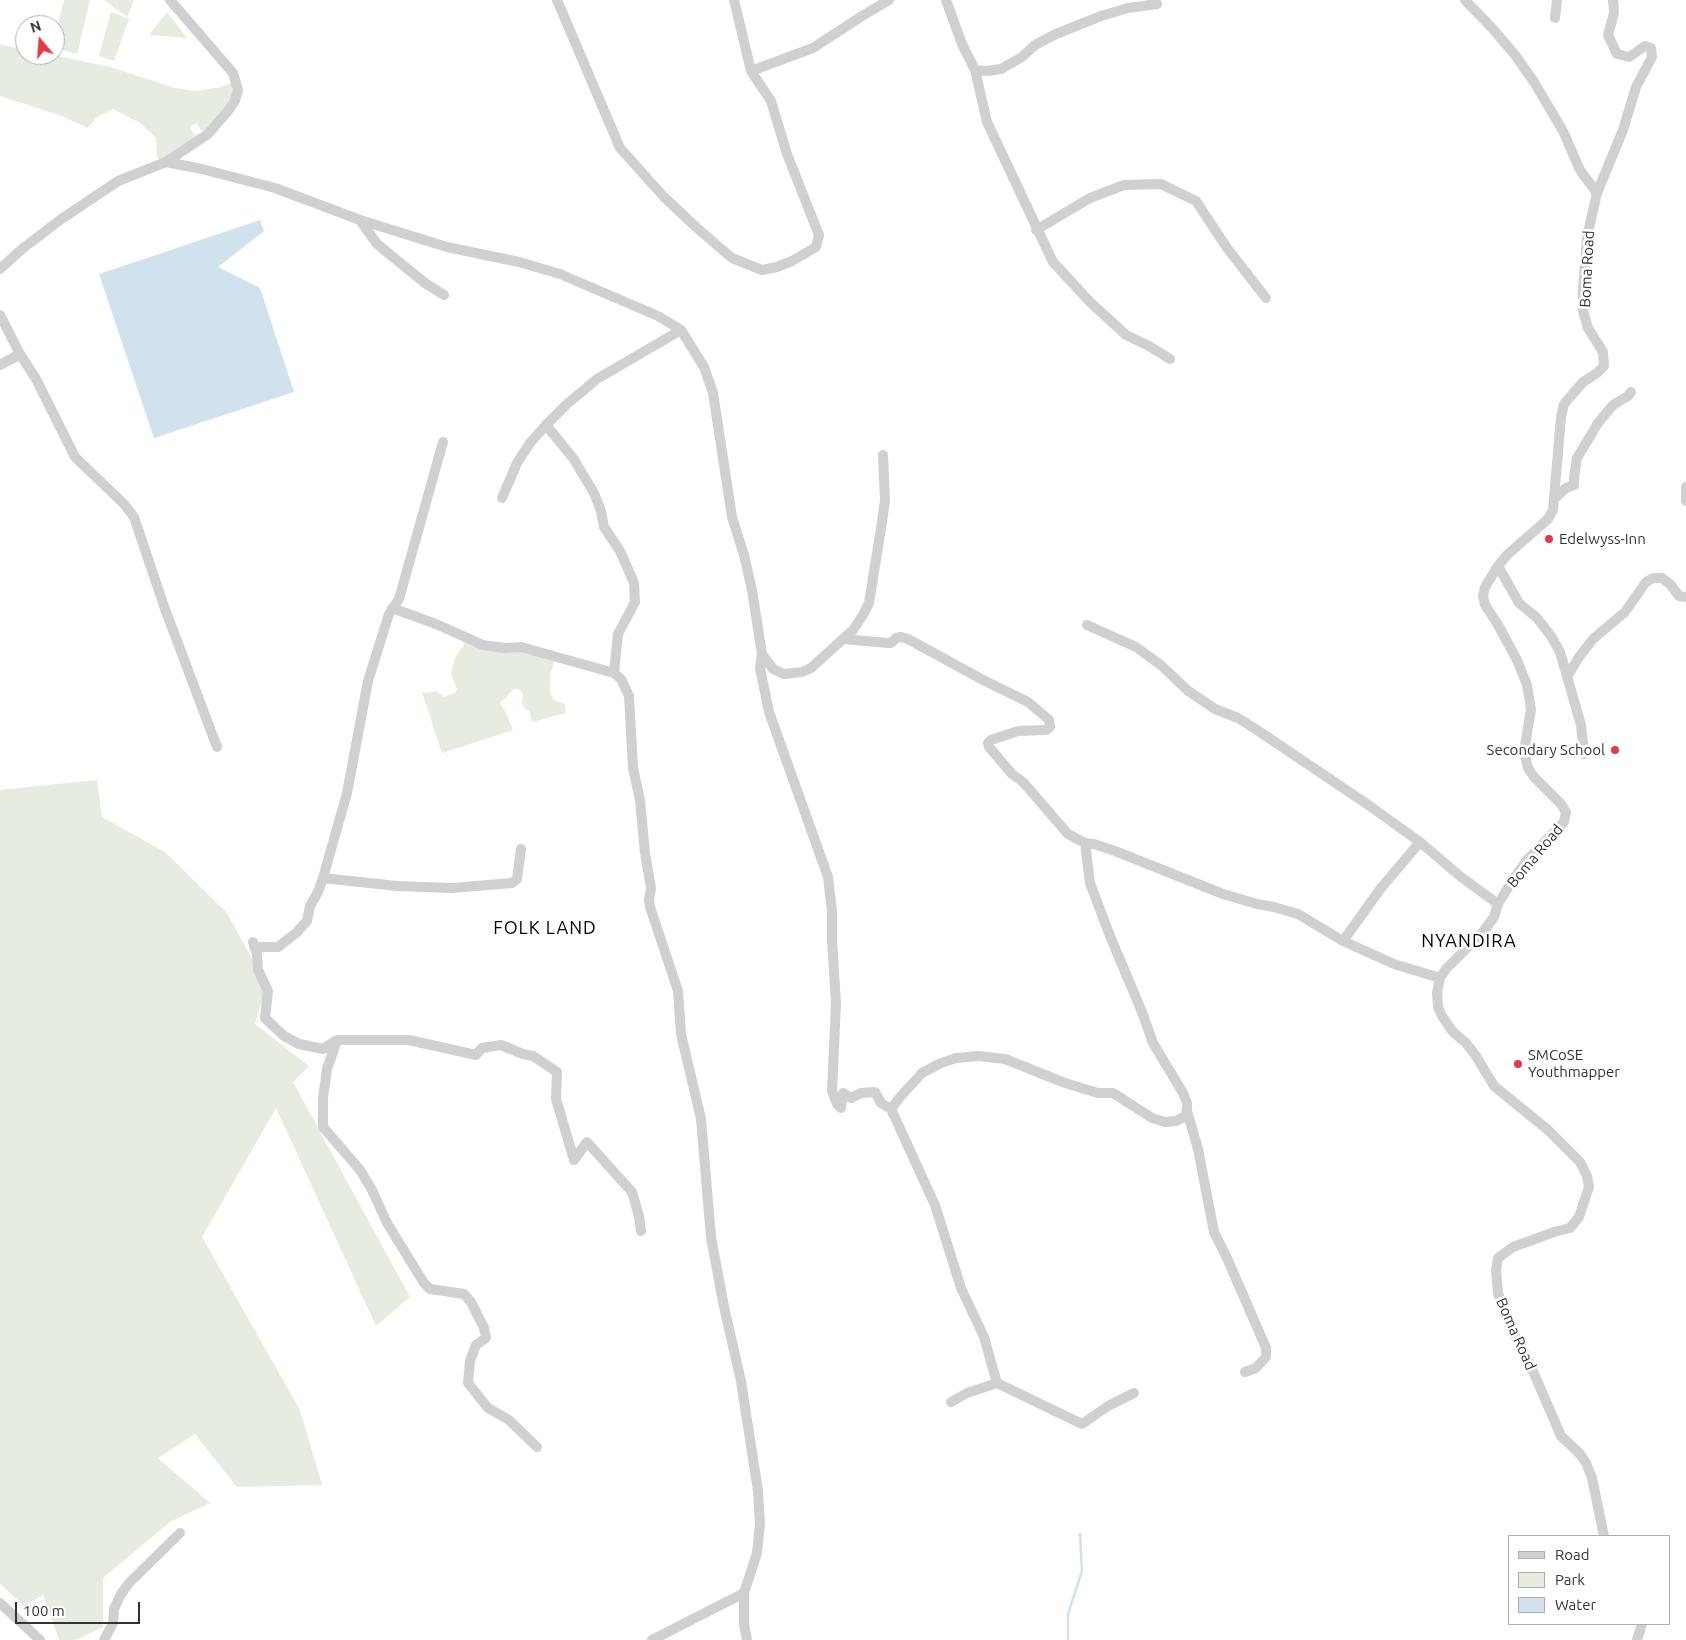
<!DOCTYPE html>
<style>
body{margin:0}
#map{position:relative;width:1686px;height:1640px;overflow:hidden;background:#fff;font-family:Ubuntu,sans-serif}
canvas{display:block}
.legend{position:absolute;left:1508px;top:1535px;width:162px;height:90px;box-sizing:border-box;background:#fff;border:1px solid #adadad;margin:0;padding:6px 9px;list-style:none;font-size:15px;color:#333}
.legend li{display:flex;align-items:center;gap:10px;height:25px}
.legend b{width:25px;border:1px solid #adadad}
.north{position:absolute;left:15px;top:15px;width:50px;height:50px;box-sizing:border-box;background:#fff;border:1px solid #adadad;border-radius:50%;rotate:342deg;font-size:14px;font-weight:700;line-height:20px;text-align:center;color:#333}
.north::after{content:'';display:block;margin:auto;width:18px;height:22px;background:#e63946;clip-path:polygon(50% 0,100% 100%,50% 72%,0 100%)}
.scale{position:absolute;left:15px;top:1602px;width:125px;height:22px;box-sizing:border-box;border:2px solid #333;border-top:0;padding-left:6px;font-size:15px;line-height:18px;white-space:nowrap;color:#333;-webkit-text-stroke:4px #fff;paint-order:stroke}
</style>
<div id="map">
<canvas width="1686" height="1640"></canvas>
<ul class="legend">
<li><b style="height:6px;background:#d0d0d0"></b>Road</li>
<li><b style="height:14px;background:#e6ecdf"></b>Park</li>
<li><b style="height:14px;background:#cfe2ee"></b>Water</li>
</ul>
<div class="north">N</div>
<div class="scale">100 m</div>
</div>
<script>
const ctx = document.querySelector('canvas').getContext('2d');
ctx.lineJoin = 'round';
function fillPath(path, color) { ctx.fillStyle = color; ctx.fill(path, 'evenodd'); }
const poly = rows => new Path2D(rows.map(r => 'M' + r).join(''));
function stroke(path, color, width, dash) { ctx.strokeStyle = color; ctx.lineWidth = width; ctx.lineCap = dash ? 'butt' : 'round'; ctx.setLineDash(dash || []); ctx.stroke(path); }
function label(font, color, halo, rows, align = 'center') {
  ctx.font = font + ' Ubuntu,sans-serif'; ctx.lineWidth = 5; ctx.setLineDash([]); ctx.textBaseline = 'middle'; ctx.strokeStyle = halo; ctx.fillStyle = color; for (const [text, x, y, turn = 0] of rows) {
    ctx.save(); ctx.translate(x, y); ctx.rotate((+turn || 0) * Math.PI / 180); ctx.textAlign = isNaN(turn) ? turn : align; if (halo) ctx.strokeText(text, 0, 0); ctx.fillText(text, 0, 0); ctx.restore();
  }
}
const green = poly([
 [64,0,90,0,77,54,55,48,55,37],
 [104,0,134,0,127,17],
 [111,12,129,19,114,61,99,56],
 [167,12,187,38,149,35],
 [0,44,25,50,25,55,52,55,110,67,175,88,195,91,217,88,235,82,238,90,208,134,200,129,197,123,190,126,193,133,201,139,166,162,157,158,156,138,140,123,113,109,97,117,88,128,62,116,0,96],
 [462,636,506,648,555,658,550,675,550,693,554,700,565,704,566,713,532,722,529,710,526,710,522,704,523,694,520,690,514,689,500,703,506,713,513,730,442,753,422,692,425,693,436,691,444,697,455,693,457,689,451,674,455,658,464,645],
 [97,780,102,817,165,852,227,913,258,970,264,995,255,1024,309,1066,293,1082,410,1297,376,1326,276,1108,202,1237,300,1410,322,1485,237,1487,195,1434,158,1458,210,1503,170,1522,103,1578,103,1627,75,1640,59,1640,43,1595,24,1606,0,1584,0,790]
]);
const water = poly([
 [260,220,264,231,218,267,260,288,294,392,154,438,99,274]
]);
const stream = poly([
 [1068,1640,1068,1614,1082,1571,1080,1534]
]);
const minor = poly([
 [557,0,620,148,664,197,697,228,732,258,762,270,777,267,792,261,816,247,819,235,787,154,771,101,751,71,734,0],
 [946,0,962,44,975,70,987,122,1053,262,1090,302,1126,335,1149,346,1170,359],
 [1465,0,1492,28,1515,55,1534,82,1563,131,1580,170,1597,193],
 [1555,18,1557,0],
 [975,70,987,71,1001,69,1022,57,1035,45,1056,34,1101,16,1128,8,1157,4],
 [751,71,813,48,862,16,889,0],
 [166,162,208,134,228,111,235,101,238,90,233,73,170,0],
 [360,220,377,244,425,283,444,295],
 [1036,230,1090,198,1124,185,1161,184,1196,201,1227,248,1266,298],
 [0,269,22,249,60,220,118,181,166,162,202,169,275,188,360,220,447,247,519,262,560,274,658,316,681,330,597,379,567,404,546,425,573,458,594,493,601,511,604,527,620,551,634,583,635,602,618,634,614,673,621,679,629,696,633,768,640,800,645,853,651,888,649,900,650,907,678,991,681,1034,701,1119,711,1237,724,1307,741,1381,758,1491,760,1524,757,1553,744,1593,744,1624,747,1640],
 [0,315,20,354,36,379,75,457,124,504,134,517,165,609,217,747],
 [681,330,704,367,713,393,732,517,744,555,752,590,762,654,773,669,784,674,802,672,811,668,853,630,863,615,869,603,882,522,885,500,883,455],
 [0,365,20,354],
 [1686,487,1686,501],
 [502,498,517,463,530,443,546,425],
 [1555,498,1566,488,1574,485,1574,477,1577,458,1598,423,1613,405,1628,396,1631,392],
 [1498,566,1519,603,1537,618,1551,636,1560,652,1581,725,1584,754],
 [392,608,436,624,483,645,505,648,521,647,614,673],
 [1087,625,1136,647,1162,666,1187,690,1215,709,1238,718,1254,728,1367,804,1420,842,1461,877,1498,904],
 [844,639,887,643,891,643,896,638,901,637,908,639,985,681,1028,702,1049,720,1050,727,1046,730,1018,731,991,740,988,743,989,747,1012,774,1023,782,1068,834,1085,843,1094,844,1115,851,1223,894,1257,904,1274,907,1298,914,1343,941,1394,964,1440,978],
 [762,654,760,668,769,712,828,877,832,911,832,940,836,1003,832,1091,837,1104,841,1108,843,1093,851,1098,861,1093,875,1092,881,1103,891,1109,935,1205,961,1288,984,1337,997,1383,1082,1424,1108,1406,1134,1393],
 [1567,677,1579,657,1593,639,1625,612,1646,582,1653,578,1662,578,1670,584,1679,596,1686,597],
 [323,878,397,886,452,888,512,883,517,879,521,849],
 [1343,941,1381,888,1420,842],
 [253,942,257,954,258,970,268,991,265,1018,284,1036,299,1044,323,1049,337,1040,409,1040,476,1055,482,1048,501,1045,523,1054,533,1056,557,1072,556,1099,574,1160,587,1142,632,1192,639,1216,641,1231],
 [254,947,278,947,296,933,307,921,310,906,318,892,323,878,347,793,368,681,389,614,399,599,443,442],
 [337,1040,327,1069,323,1098,323,1127,360,1170,372,1190,387,1223,424,1283,430,1289,464,1294,471,1302,484,1328,486,1338,476,1345,470,1361,468,1383,488,1408,509,1420,537,1447],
 [891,1109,901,1096,922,1073,941,1063,956,1058,978,1056,1005,1059,1065,1083,1098,1093,1113,1093,1152,1118,1165,1122,1176,1121,1184,1117,1187,1111,1187,1103,1183,1093,1153,1043,1142,1012,1110,936,1090,883,1085,843],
 [1187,1111,1198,1149,1214,1232,1227,1258,1266,1348,1266,1357,1256,1368,1245,1372],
 [951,1402,967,1393,997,1383],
 [1604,1536,1592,1478,1586,1463,1580,1454,1561,1436,1529,1362,1510,1326,1498,1293,1496,1270,1498,1258,1513,1247,1554,1232,1570,1228,1579,1217,1589,1187,1587,1176,1580,1162,1548,1130,1494,1086,1476,1056,1466,1043,1453,1032,1442,1016,1438,1007,1437,993,1440,978,1446,969,1483,932,1494,917,1498,904,1514,878,1528,859,1564,822,1566,812,1561,804,1534,777,1528,768,1524,752,1531,709,1527,685,1517,660,1497,623,1485,605,1483,596,1485,587,1498,566,1507,555,1548,519,1553,510,1561,417,1564,404,1583,382,1597,373,1604,366,1603,352,1588,328,1583,311,1583,289,1587,237,1597,193,1623,130,1636,87,1652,57,1651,48,1645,46,1629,57,1617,54,1608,35,1614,13,1613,0],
 [0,1603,40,1640],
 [104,1640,113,1623,114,1609,121,1594,129,1583,180,1533],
 [652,1640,744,1593],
 [1637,1640,1642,1624]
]);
const markers = [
 [1549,539,5,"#e63946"],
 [1615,750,5,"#e63946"],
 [1518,1064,5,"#e63946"]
];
const streetNames = [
 ["Boma Road",1587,269,-87],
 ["Boma Road",1535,856,-50],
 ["Boma Road",1516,1334,66]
];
const poiNames = [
 ["Edelwyss-Inn",1559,539],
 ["Secondary School",1605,750,"right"],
 ["SMCoSE",1528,1055],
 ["Youthmapper",1528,1072]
];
const quarterNames = [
 ["FOLK LAND",545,928],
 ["NYANDIRA",1469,941]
];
fillPath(green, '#e6ecdf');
fillPath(water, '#cfe2ee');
stroke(stream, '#cfe2ee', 2.5);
stroke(minor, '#d0d0d0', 10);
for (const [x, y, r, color] of markers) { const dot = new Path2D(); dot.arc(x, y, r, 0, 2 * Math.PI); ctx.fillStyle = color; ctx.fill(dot); stroke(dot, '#fff', 2); }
label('15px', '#333', '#fff', streetNames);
label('15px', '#333', '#fff', poiNames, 'left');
ctx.letterSpacing = '1px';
label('18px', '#000', '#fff', quarterNames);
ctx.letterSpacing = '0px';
</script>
